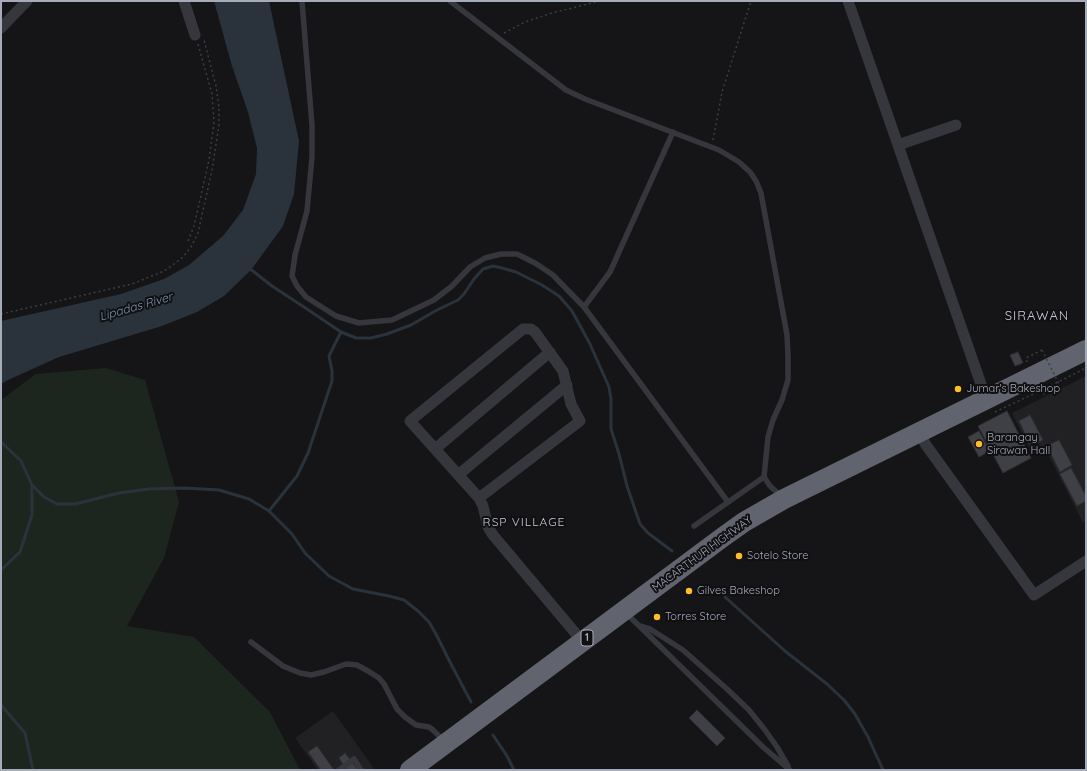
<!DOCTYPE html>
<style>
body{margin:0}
#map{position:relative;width:1087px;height:771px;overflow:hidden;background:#151517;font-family:Quicksand,sans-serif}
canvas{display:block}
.frame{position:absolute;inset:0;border:2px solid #a6abb9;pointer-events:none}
</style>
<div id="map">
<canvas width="1087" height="771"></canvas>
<div class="frame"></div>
</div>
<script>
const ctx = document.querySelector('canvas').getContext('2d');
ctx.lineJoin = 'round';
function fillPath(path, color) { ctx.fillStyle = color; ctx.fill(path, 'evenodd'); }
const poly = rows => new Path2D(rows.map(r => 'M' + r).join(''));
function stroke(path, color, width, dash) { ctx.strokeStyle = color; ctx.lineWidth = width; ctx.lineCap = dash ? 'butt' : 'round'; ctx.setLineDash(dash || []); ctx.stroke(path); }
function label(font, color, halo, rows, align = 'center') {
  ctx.font = font + ' Quicksand,sans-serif'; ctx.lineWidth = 4; ctx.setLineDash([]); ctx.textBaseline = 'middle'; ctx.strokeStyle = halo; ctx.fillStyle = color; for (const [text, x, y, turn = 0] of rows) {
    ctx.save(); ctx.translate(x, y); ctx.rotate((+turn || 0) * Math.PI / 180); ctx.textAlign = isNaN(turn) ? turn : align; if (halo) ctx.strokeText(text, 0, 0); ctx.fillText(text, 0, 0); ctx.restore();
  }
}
const built = poly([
 [1086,376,1086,521,1083,523,1045,448,1032,454,1012,413],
 [333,711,375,770,318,770,295,738]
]);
const green = poly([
 [106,368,145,380,179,502,164,558,127,626,194,637,270,712,300,770,1,770,1,400,36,374]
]);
const water = poly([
 [214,1,269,1,299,141,294,194,283,226,251,270,224,296,197,312,162,326,59,357,8,380,1,384,1,321,121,294,164,279,189,265,223,236,243,210,256,174,257,148,248,112,232,66]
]);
const stream = poly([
 [249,268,272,286,307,309,341,332,356,338,371,338,387,334,411,325,437,310,458,300,464,294,474,279,483,269,493,266,502,268,516,272,542,285,559,296,572,311,590,344,609,387,611,399,611,429,619,454,627,486,640,524,648,533,672,551],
 [1,442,21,461,32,485,32,515,20,552,1,570],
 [32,485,44,497,57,504,75,504,119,493,149,489,184,488,219,490,249,499,269,511,292,534,305,553,329,576,353,589,389,596,404,600,418,611,429,622,436,634,451,664,471,702],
 [269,511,297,476,308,453,332,381,332,371,329,356,341,332],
 [725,597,785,651,827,684,844,700,855,714,868,737,883,770],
 [1,705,25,733,33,770],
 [493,735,507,756,514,770]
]);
const building = poly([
 [1018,352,1023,363,1015,366,1010,355,1018,352],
 [1007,411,1031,458,1003,473,978,426,1007,411],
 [1030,415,1043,440,1031,446,1019,421,1030,415],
 [979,431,990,451,979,457,968,437,979,431],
 [1059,440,1072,465,1060,472,1047,446,1059,440],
 [1071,468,1086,496,1086,501,1077,506,1060,474,1071,468],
 [697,710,725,738,717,746,689,718,697,710],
 [317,746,334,770,321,770,308,752,317,746],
 [345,753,357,769,356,770,347,770,339,758,345,753]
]);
const path = poly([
 [504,33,525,22,552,13,600,1],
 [713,140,722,92,751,1],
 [188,241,194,226,209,160,214,122,212,94,198,44],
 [1,314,132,284,164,271,174,264,183,257,191,247,198,233,212,170,219,125,219,107,216,86,204,40],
 [1027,362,1026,358,1042,350],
 [1042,390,1086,368],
 [995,412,1042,390,1044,394,1060,386]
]);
const lane = poly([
 [302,1,312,125,312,157,307,211,295,255,292,276,297,286,306,297,336,316,359,323,392,320,434,300,452,286,470,267,485,258,501,254,517,254,535,263,553,275,584,307,728,502],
 [450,1,566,90,585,99,719,150,739,162,750,172,756,181,761,193,787,335,788,356,788,380,782,400,773,420,768,437,764,477,770,486,781,496],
 [584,307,610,272,673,132],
 [694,526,764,477],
 [627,614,763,747,790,770],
 [640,626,650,629,683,650,727,689,749,710,765,730,777,747,788,766],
 [251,642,283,666,300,673,311,675,324,672,346,664,357,665,368,671,379,678,384,684,397,709,405,717,416,725,429,727,433,730,443,740],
 [339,770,354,759,361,770]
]);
const street = poly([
 [184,1,195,35],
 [848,1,982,387,987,399],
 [1,28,27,1],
 [898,145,956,125],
 [919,433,926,445,1034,595,1086,561],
 [435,449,550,352],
 [458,475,567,385],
 [479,498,580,421,571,404,563,371,535,332,531,329,523,329,410,421,479,498,483,506,488,527,493,535,582,641]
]);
const highway = poly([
 [410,770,723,537,744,522,784,499,1086,350]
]);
const pathBridge = poly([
 [1042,350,1060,386]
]);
const markers = [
 [958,389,4,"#ffbe25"],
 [979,444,4,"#ffbe25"],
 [739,556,4,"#ffbe25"],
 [689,591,4,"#ffbe25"],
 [657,617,4,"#ffbe25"]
];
const shields = [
 [587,638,12]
];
const shieldNames = [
 ["1",587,638]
];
const poiNames = [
 ["Jumar's Bakeshop",966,389],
 ["Barangay",987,438],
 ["Sirawan Hall",987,451],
 ["Sotelo Store",747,556],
 ["Gilves Bakeshop",697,591],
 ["Torres Store",665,617]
];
const streetNames = [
 ["MACARTHUR HIGHWAY",702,554,-36]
];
const waterNames = [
 ["Lipadas River",136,307,-16]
];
const neighbourhoodNames = [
 ["RSP VILLAGE",524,522]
];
const quarterNames = [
 ["SIRAWAN",1037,316]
];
fillPath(built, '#212124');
fillPath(green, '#1d261e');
fillPath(water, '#2a333c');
stroke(stream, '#2a333c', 3);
fillPath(building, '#3f4045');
stroke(building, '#2f2f33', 1);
stroke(path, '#3c3e44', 1.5, [2, 3]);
stroke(lane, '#36373d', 5.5);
stroke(street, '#36373d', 11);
stroke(highway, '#61646e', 20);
stroke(pathBridge, '#3c3e44', 1.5, [2, 3]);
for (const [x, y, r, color] of markers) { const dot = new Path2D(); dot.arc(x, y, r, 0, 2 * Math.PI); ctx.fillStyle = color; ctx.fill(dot); stroke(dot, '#101012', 1.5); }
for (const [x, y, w] of shields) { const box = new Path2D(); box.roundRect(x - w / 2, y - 8, w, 16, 3); ctx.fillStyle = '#101012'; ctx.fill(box); stroke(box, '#a6abb9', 1); }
label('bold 10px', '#a6abb9', null, shieldNames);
label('11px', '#a6abb9', '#101012', poiNames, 'left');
label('11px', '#a6abb9', '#101012', streetNames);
label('italic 12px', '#7998b7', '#101012', waterNames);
ctx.letterSpacing = '1px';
label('12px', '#c7cad4', '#101012', neighbourhoodNames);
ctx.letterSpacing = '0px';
ctx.letterSpacing = '1px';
label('13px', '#c7cad4', '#101012', quarterNames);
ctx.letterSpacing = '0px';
</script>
